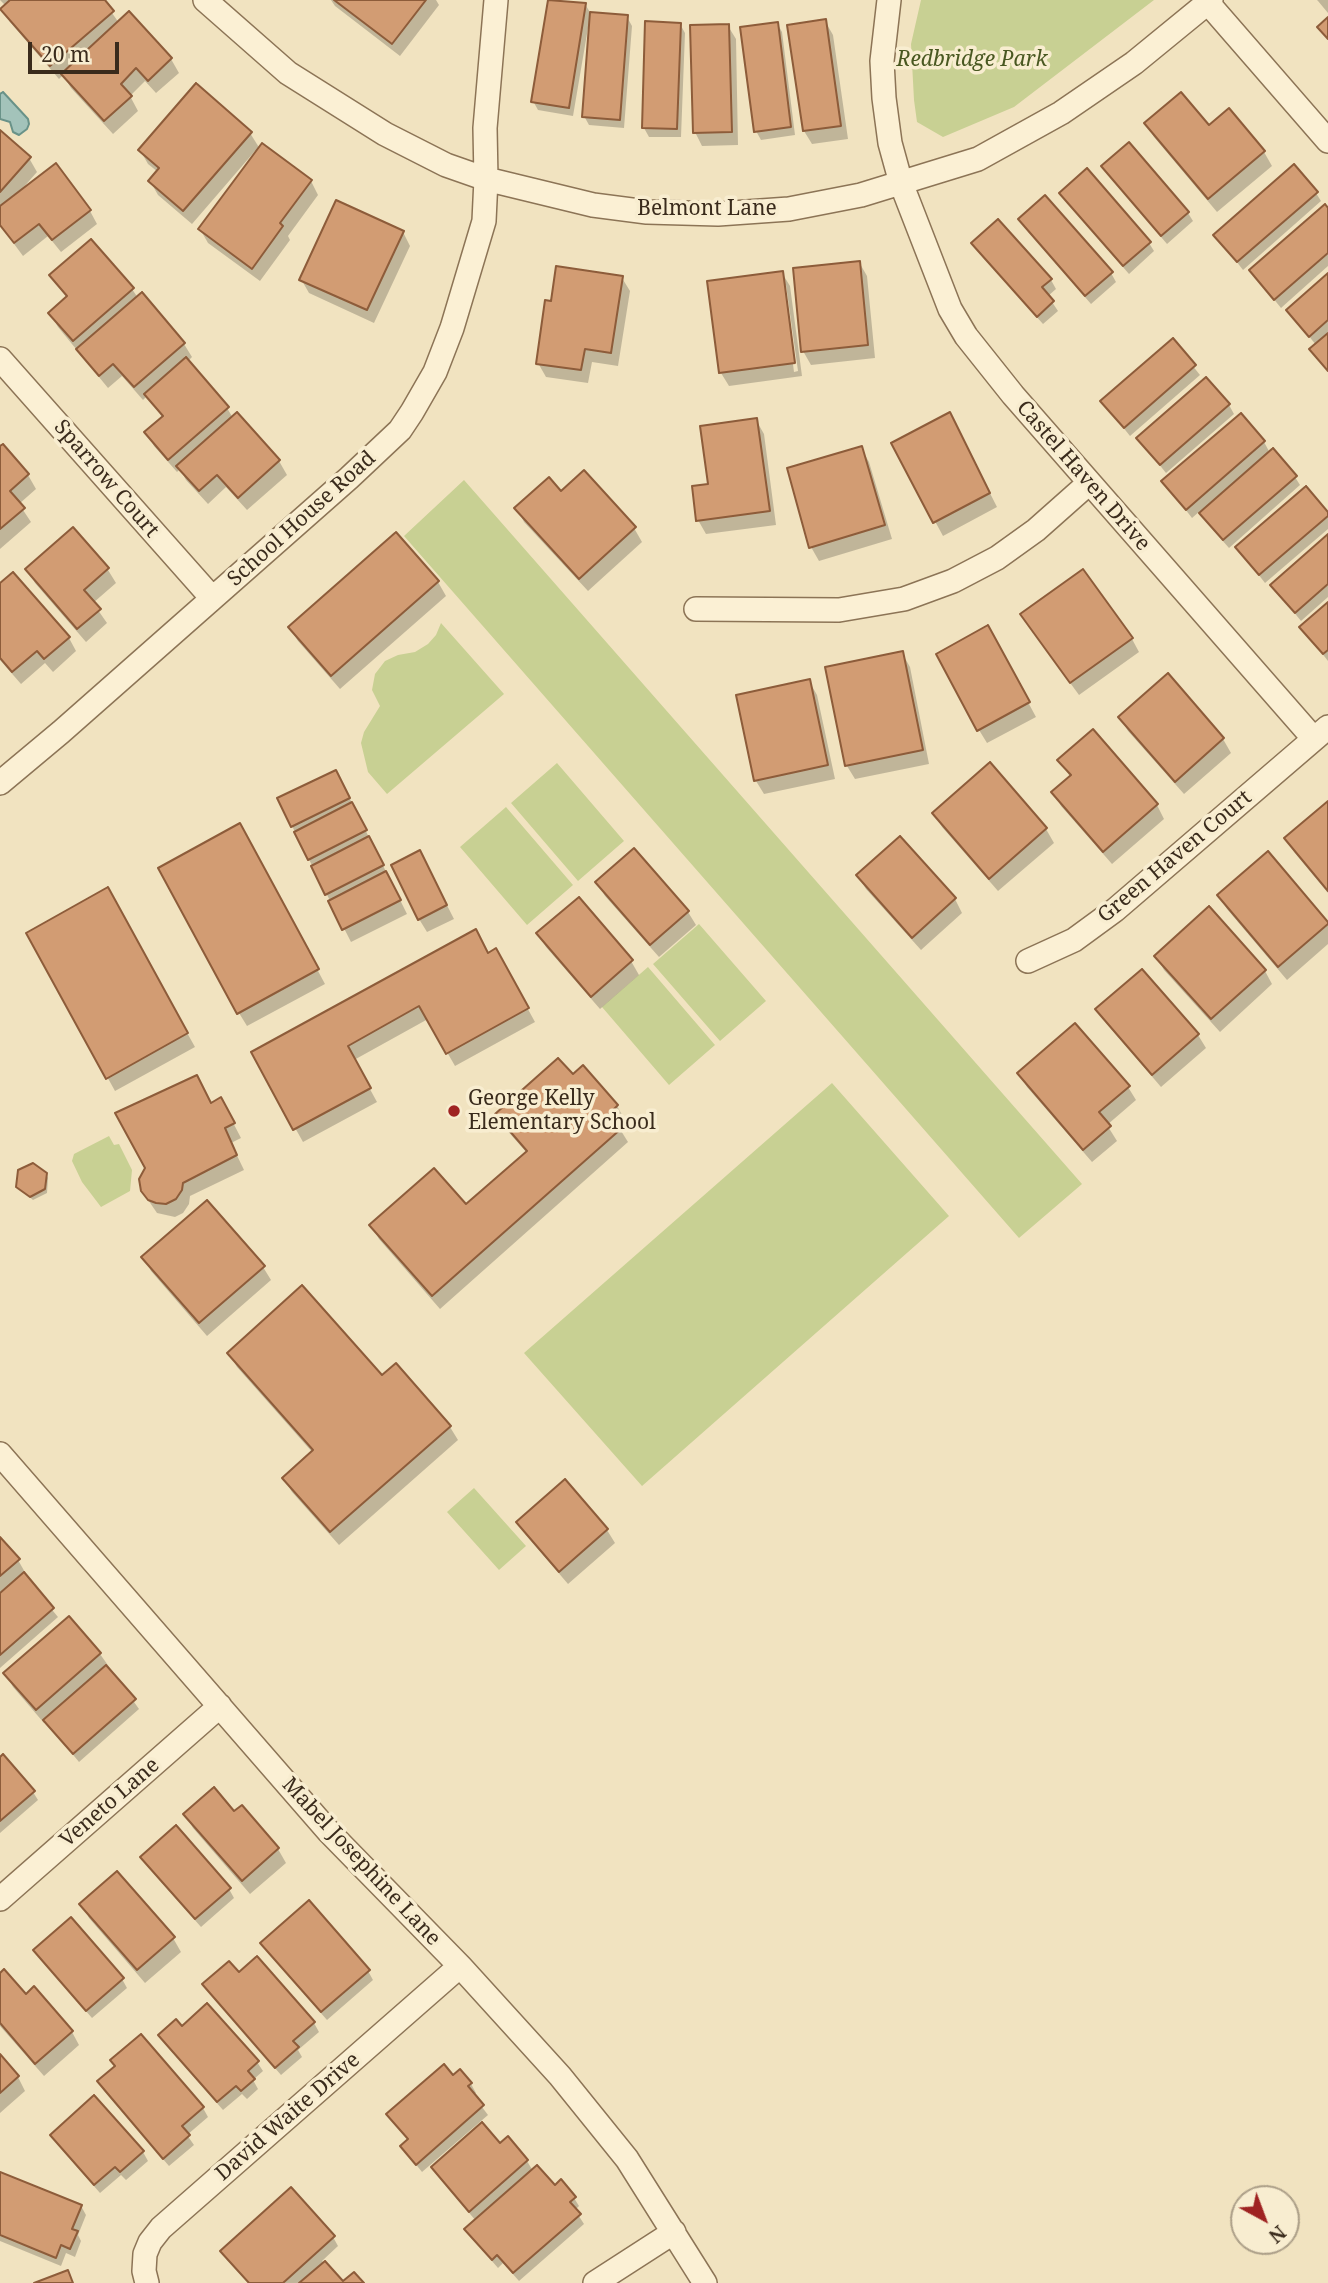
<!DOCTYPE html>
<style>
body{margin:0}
#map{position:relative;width:1328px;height:2283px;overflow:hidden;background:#f1e3c0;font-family:"Noto Serif",serif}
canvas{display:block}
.north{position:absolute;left:1230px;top:2185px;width:70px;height:70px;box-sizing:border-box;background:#f8edd0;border:2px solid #ac9f88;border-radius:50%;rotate:139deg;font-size:19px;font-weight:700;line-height:28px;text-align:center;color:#3a2b1c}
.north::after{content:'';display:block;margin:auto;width:24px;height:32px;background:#9f2322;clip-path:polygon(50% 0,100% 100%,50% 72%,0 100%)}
.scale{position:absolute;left:28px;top:42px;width:91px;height:32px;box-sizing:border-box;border:4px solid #3a2b1c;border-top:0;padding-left:9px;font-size:21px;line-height:24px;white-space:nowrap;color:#3a2b1c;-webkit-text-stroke:5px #f8edd0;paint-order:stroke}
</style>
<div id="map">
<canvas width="1328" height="2283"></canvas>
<div class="north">N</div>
<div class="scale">20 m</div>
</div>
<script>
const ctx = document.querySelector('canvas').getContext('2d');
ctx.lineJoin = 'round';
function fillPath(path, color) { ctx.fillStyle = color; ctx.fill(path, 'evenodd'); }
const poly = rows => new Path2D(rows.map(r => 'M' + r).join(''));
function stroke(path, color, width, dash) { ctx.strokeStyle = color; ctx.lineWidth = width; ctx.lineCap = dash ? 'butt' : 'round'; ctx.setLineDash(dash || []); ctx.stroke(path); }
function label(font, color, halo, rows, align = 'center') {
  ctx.font = font + ' "Noto Serif",serif'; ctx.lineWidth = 7; ctx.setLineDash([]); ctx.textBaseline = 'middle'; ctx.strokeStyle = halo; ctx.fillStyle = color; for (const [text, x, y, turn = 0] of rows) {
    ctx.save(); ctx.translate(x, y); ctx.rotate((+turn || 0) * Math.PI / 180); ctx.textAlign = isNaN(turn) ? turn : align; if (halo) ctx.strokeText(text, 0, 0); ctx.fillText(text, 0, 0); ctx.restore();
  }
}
const green = poly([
 [921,0,1154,0,1014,107,943,137,917,122,914,100,911,44],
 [464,480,1082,1184,1019,1238,404,536],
 [441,623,504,694,387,794,368,772,361,743,364,732,380,706,372,690,375,674,385,661,398,655,415,652,428,644,436,635],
 [557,763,624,841,578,881,511,803],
 [506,807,573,885,527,925,460,847],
 [699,924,766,1001,720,1041,653,964],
 [648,967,715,1045,669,1085,602,1007],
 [832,1083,949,1216,642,1486,524,1353],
 [109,1136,114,1145,119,1144,132,1170,130,1191,101,1207,82,1182,72,1161,74,1154],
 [474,1488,526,1546,499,1570,447,1512]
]);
const water = poly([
 [3,92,28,119,29,124,27,129,19,135,13,132,10,122,0,119,0,94,3,92]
]);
const shadow = poly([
 [0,0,103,0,119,23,171,59,179,73,156,93,145,81,130,96,138,111,113,134,71,88,63,75,59,79,10,22,2,9,6,6],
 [331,0,436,0,439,5,400,56,335,6],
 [550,0,585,4,591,14,627,17,632,26,624,128,589,125,584,116,591,28,588,28,573,116,538,110,533,101],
 [1317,0,1328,0,1328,13,1318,1],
 [825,21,833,35,848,139,812,144,804,131],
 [777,23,782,32,795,135,761,140,756,131],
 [680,24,685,33,681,137,649,137,644,128],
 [728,26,736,39,738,145,702,146,695,132],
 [1229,111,1264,152,1272,166,1217,212,1154,137,1146,123,1209,128],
 [0,133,29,158,37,172,22,189,90,211,97,224,61,252,48,236,23,256,0,225],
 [250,133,260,149,311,181,318,195,288,236,290,240,260,281,208,243,200,229,257,153,255,151,192,224,158,195,150,181,158,172,148,164,140,150],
 [1103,167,1188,213,1193,221,1167,244,1108,175],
 [1061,193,1149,243,1154,251,1129,274,1066,202],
 [1316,193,1321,201,1243,270,1216,235],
 [1328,211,1328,266,1281,308,1251,271],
 [1020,219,1111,273,1116,282,1091,304,1025,228],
 [403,232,410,246,374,323,309,293,301,279],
 [973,243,1051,280,1056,289,1048,296,1058,311,1043,324,978,252],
 [859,262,867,276,875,358,811,365,803,351],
 [782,273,790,286,802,376,729,386,721,373],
 [783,285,786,285,798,371,794,372],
 [51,275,132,289,138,298,184,344,192,357,187,362,227,408,233,418,279,461,287,475,247,510,226,487,208,504,186,480,180,469,177,472,154,446,147,433,163,418,147,396,143,400,122,376,108,388,58,327,50,313,67,298],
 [1328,276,1328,372,1311,350,1316,345,1288,310],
 [622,278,630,291,618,366,592,362,588,383,546,377,538,363,553,303],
 [1172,340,1200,375,1130,436,1102,401],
 [1229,405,1234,414,1166,473,1138,438],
 [1241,415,1264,442,1270,453,1295,477,1300,485,1229,548,1206,522,1200,511,1192,518,1164,482],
 [756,420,764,434,776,525,706,534,698,520,710,486],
 [957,428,997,507,943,536,893,444],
 [2,446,28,475,36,489,19,504,31,522,0,549,0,448],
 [861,448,869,462,892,539,819,561,811,547],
 [561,494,634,528,642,542,588,591,524,522,517,508],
 [1328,514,1328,529,1265,583,1237,547],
 [73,529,108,570,116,583,93,603,107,623,86,642,35,583,27,569],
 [396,534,438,582,446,596,340,689,298,641,290,628],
 [1328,537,1328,597,1301,621,1272,585],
 [0,585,69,638,76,651,53,672,45,663,21,684,0,660],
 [1328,605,1328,661,1302,628],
 [1030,628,1132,639,1139,652,1079,695],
 [995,641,1036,717,987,743,979,730],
 [902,653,910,667,929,764,855,779,847,766,827,669],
 [1168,675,1223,739,1231,753,1184,794,1128,731,1120,717],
 [809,681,817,695,835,779,764,794,756,781,738,697],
 [1059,760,1157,805,1164,819,1112,864,1061,806,1054,792,1071,778],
 [990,765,1046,829,1054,843,998,891,942,827,934,813],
 [343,785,407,914,351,942,292,826],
 [1328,804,1328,893,1294,852,1286,839],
 [900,838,955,899,962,913,921,950,866,889,858,876],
 [247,839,325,984,247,1026,239,1013],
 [1268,854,1328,924,1328,944,1287,980,1227,909,1219,896],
 [427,866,454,919,427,932,419,919],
 [597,882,688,912,696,925,659,957,605,896],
 [107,890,195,1047,115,1091,28,934],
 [538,934,631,961,639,975,600,1009,546,947],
 [496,951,535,1022,455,1066,428,1019,354,1060,377,1102,303,1142,253,1053],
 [1156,956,1265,971,1272,984,1220,1032,1164,970],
 [1098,1010,1198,1035,1206,1048,1161,1087,1106,1023],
 [583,1068,617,1106,625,1120,618,1126,628,1142,440,1309,379,1239,371,1225,466,1207,527,1153,505,1128,497,1114,572,1077],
 [1019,1074,1128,1087,1136,1100,1107,1125,1117,1141,1092,1162,1027,1087],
 [211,1104,228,1113,241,1138,231,1143,244,1170,190,1196,189,1204,183,1213,175,1217,157,1213,142,1191,147,1168],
 [46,1174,48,1178,47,1193,33,1200,18,1187],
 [144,1257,263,1267,271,1280,207,1336,151,1271],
 [229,1353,382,1378,450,1427,458,1440,339,1545,292,1492,284,1479,313,1453,237,1367],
 [518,1522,607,1530,615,1543,568,1584,526,1535],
 [0,1539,18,1560,26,1574,24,1576,58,1617,0,1668],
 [69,1619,100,1654,139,1709,79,1762,46,1722,44,1723,13,1687,6,1674],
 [0,1759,33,1792,38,1800,0,1833],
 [241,1807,278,1849,286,1863,250,1894,193,1828,185,1814,234,1814],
 [142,1857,229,1889,234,1898,201,1927,147,1866],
 [82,1904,173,1938,181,1952,145,1983,89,1918],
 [262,1943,368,1971,373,1980,327,2020,267,1952],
 [35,1950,122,1979,127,1988,92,2018,40,1959],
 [239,1974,314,2023,319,2032,298,2050,302,2057,281,2075,210,1993,205,1984],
 [0,1975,72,2032,79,2045,44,2076,0,2026],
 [207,2006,257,2062,263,2071,253,2080,258,2089,247,2099,242,2094,223,2110,165,2044,160,2036,181,2029],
 [0,2057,18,2077,25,2091,0,2113],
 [460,2072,471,2084,476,2093,473,2095,488,2115,422,2172,402,2147,409,2141,389,2115],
 [99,2082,203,2108,208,2117,187,2135,194,2145,169,2166,104,2091],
 [94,2098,143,2152,148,2161,126,2180,121,2175,100,2193,57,2144,52,2135],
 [508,2138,527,2161,533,2171,554,2188,574,2198,579,2206,575,2210,584,2224,519,2281,503,2263,498,2268,472,2238,467,2229,476,2221,438,2176,433,2167,500,2145],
 [0,2174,81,2206,86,2215,78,2235,81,2241,75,2257,66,2253,61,2266,0,2241],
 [333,2237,338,2246,322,2261,342,2283,248,2283,227,2260,222,2251]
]);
const building = poly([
 [10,0,105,0,114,11,50,66,0,9,10,0],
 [334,0,426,0,392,44,334,0],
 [548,0,586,3,569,108,531,102,548,0],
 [129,11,172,58,148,81,136,68,121,84,132,96,104,121,61,74,129,11],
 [590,12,628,15,620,120,582,117,590,12],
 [1328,17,1328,39,1317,27,1328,17],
 [826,19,841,126,803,131,787,25,826,19],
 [645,21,681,23,677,129,642,128,645,21],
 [778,22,791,127,754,132,740,27,778,22],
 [729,24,732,132,693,133,690,25,729,24],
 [196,83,252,132,183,211,148,181,159,168,138,150,196,83],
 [1181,92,1209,125,1229,108,1265,151,1208,199,1144,123,1181,92],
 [0,130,31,157,0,192,0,130],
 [1129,142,1189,212,1161,236,1101,166,1129,142],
 [262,143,312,180,280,223,283,226,252,269,198,229,262,143],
 [56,163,91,210,52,240,39,224,14,243,0,225,0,206,56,163],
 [1294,164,1318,192,1237,262,1213,235,1294,164],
 [1087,168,1151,242,1123,266,1059,193,1087,168],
 [1045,195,1113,272,1085,296,1018,219,1045,195],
 [336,200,404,231,367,310,299,280,336,200],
 [1325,204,1328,208,1328,253,1274,300,1249,270,1325,204],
 [998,219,1052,279,1042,287,1054,301,1037,317,971,243,998,219],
 [91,239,134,288,73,341,48,313,67,296,49,275,91,239],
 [860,261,868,345,801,352,793,268,860,261],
 [556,266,623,276,611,353,585,349,581,370,536,364,545,300,551,301,556,266],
 [783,271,795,363,719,373,707,281,783,271],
 [1328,273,1328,320,1309,337,1286,310,1328,273],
 [142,292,185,343,134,387,113,364,99,376,76,349,142,292],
 [1328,333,1328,371,1309,349,1328,333],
 [1173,338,1196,365,1124,428,1100,401,1173,338],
 [186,357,229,407,168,460,144,432,163,416,144,394,186,357],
 [1206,377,1230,404,1160,465,1136,438,1206,377],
 [237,412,280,460,238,498,217,475,199,491,176,466,237,412],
 [950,412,990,493,933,523,891,443,950,412],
 [1241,413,1265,441,1186,510,1161,481,1241,413],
 [757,418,770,511,696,521,692,486,708,484,700,426,757,418],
 [3,444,29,474,10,491,25,508,0,529,0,446,3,444],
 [862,446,885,525,809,548,787,468,862,446],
 [1273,448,1297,476,1223,540,1199,513,1273,448],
 [584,470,636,527,579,579,514,508,549,477,561,491,584,470],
 [1306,486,1328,512,1328,516,1259,575,1235,547,1306,486],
 [73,527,109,568,84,590,101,609,77,629,25,569,73,527],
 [396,532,439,581,331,676,288,627,396,532],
 [1328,534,1328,584,1295,613,1270,585,1328,534],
 [1083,569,1133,638,1070,683,1020,614,1083,569],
 [13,572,70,637,44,659,37,651,12,672,0,658,0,583,13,572],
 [1328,602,1328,650,1323,654,1299,627,1328,602],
 [988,625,1030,702,977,731,936,654,988,625],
 [903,651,923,750,845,766,825,667,903,651],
 [1168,673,1224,738,1175,782,1118,717,1168,673],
 [810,679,828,765,754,781,736,695,810,679],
 [1093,729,1158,804,1103,852,1051,792,1071,775,1057,760,1093,729],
 [990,762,1047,828,989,879,932,813,990,762],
 [336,770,350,798,291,827,277,798,336,770],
 [1328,801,1328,891,1284,838,1328,801],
 [352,802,367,830,308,860,294,832,352,802],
 [240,823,319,969,237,1014,158,868,240,823],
 [369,836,384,865,325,895,311,866,369,836],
 [900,836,956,898,912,938,856,875,900,836],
 [634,848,689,911,650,945,595,882,634,848],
 [420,850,447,905,418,920,391,865,420,850],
 [1268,851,1328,922,1328,924,1278,967,1217,895,1268,851],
 [386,871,401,900,342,930,328,901,386,871],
 [108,887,188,1033,106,1079,26,933,108,887],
 [579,897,633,960,591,997,536,933,579,897],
 [1209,906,1266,970,1211,1019,1154,956,1209,906],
 [476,929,488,953,496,948,529,1008,446,1054,419,1006,348,1046,371,1088,293,1130,251,1052,476,929],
 [1142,969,1199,1034,1152,1075,1095,1009,1142,969],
 [1075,1023,1130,1086,1099,1112,1111,1126,1083,1150,1017,1073,1075,1023],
 [558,1058,573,1074,583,1065,618,1105,609,1114,622,1128,432,1296,369,1225,434,1168,466,1204,527,1151,495,1114,558,1058],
 [197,1075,211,1103,221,1097,235,1123,225,1128,237,1155,183,1183,182,1190,176,1199,166,1204,156,1203,148,1200,141,1191,139,1179,145,1168,115,1113,197,1075],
 [33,1163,47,1173,45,1189,30,1197,16,1187,18,1170,33,1163],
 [207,1200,265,1266,199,1323,141,1257,207,1200],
 [302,1285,382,1375,396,1363,451,1426,330,1532,282,1478,313,1450,227,1353,302,1285],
 [565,1479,608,1529,559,1572,516,1522,565,1479],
 [0,1537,20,1559,0,1576,0,1537],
 [24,1572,54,1608,0,1655,0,1593,24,1572],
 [69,1616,101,1653,36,1710,3,1673,69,1616],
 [106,1665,136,1699,73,1754,43,1720,106,1665],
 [3,1754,35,1791,0,1821,0,1757,3,1754],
 [214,1787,234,1811,242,1805,279,1848,242,1881,183,1814,214,1787],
 [176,1825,231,1888,195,1919,140,1857,176,1825],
 [117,1871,175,1937,137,1970,79,1904,117,1871],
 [309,1900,370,1970,321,2012,260,1943,309,1900],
 [71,1917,124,1978,86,2011,33,1950,71,1917],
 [257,1956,315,2022,293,2041,299,2047,275,2068,202,1984,229,1961,239,1972,257,1956],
 [4,1969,26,1994,34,1986,73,2031,35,2064,0,2023,0,1973,4,1969],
 [207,2003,259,2061,248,2071,255,2079,241,2091,236,2086,217,2102,158,2035,176,2019,182,2026,207,2003],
 [141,2034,204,2107,182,2126,190,2135,163,2159,97,2081,115,2066,110,2060,141,2034],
 [0,2054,19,2076,0,2093,0,2054],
 [444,2064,453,2075,460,2069,472,2083,468,2086,484,2105,416,2165,400,2146,408,2139,386,2114,444,2064],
 [94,2095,144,2151,120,2172,115,2167,94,2185,50,2135,94,2095],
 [482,2122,500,2143,508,2136,528,2160,469,2212,431,2167,482,2122],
 [537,2165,555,2185,561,2179,576,2197,570,2202,581,2214,513,2273,497,2255,492,2260,464,2229,537,2165],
 [0,2172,82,2205,72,2229,78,2231,70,2249,61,2245,56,2258,0,2235,0,2172],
 [291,2187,335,2236,283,2283,249,2283,220,2251,291,2187],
 [325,2261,343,2281,354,2272,364,2283,299,2283,325,2261],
 [68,2270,73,2283,34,2283,68,2270]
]);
const minor = poly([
 [205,0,288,73,385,134,446,165,486,179,593,205,647,212,718,214,789,209,861,195,978,159,1061,113,1134,63,1211,0],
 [889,0,882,61,884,98,890,143,901,183,950,309,966,336,1013,395,1314,739],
 [1208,3,1328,141],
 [0,359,212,598],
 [696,609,839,610,904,599,953,581,997,558,1036,530,1089,483],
 [0,783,61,732,349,478,400,430,412,412,435,372,452,328,484,221,486,179,485,128,496,0],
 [1028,961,1074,940,1115,910,1328,727],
 [0,1454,329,1832,460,1966,560,2076,627,2159,705,2283],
 [0,1899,220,1706],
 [147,2283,144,2271,145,2254,150,2242,161,2228,460,1966],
 [595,2283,674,2232]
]);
const markers = [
 [454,1111,7,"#9f2322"]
];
const parkNames = [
 ["Redbridge Park",972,60]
];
const streetNames = [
 ["Belmont Lane",707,209],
 ["Castel Haven Drive",1083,476,49],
 ["Sparrow Court",106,479,49],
 ["School House Road",302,519,-42],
 ["Green Haven Court",1175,857,-40],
 ["Veneto Lane",110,1803,-41],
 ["Mabel Josephine Lane",361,1862,47],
 ["David Waite Drive",288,2117,-41]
];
const poiNames = [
 ["George Kelly",468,1099],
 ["Elementary School",468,1123]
];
fillPath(green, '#c8d093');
fillPath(water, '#a3c3ba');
stroke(water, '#699288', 2);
fillPath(shadow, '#0003');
fillPath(building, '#d29c73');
stroke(building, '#8d5c3a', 2);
stroke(minor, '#8c7456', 26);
stroke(minor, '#fbf0d4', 23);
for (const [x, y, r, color] of markers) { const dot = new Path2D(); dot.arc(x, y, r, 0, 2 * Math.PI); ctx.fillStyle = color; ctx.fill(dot); stroke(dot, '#f8edd0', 2.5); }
label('italic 21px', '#495821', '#f8edd0', parkNames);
label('21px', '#3a2b1c', '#f8edd0', streetNames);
label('21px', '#3a2b1c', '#f8edd0', poiNames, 'left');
</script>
